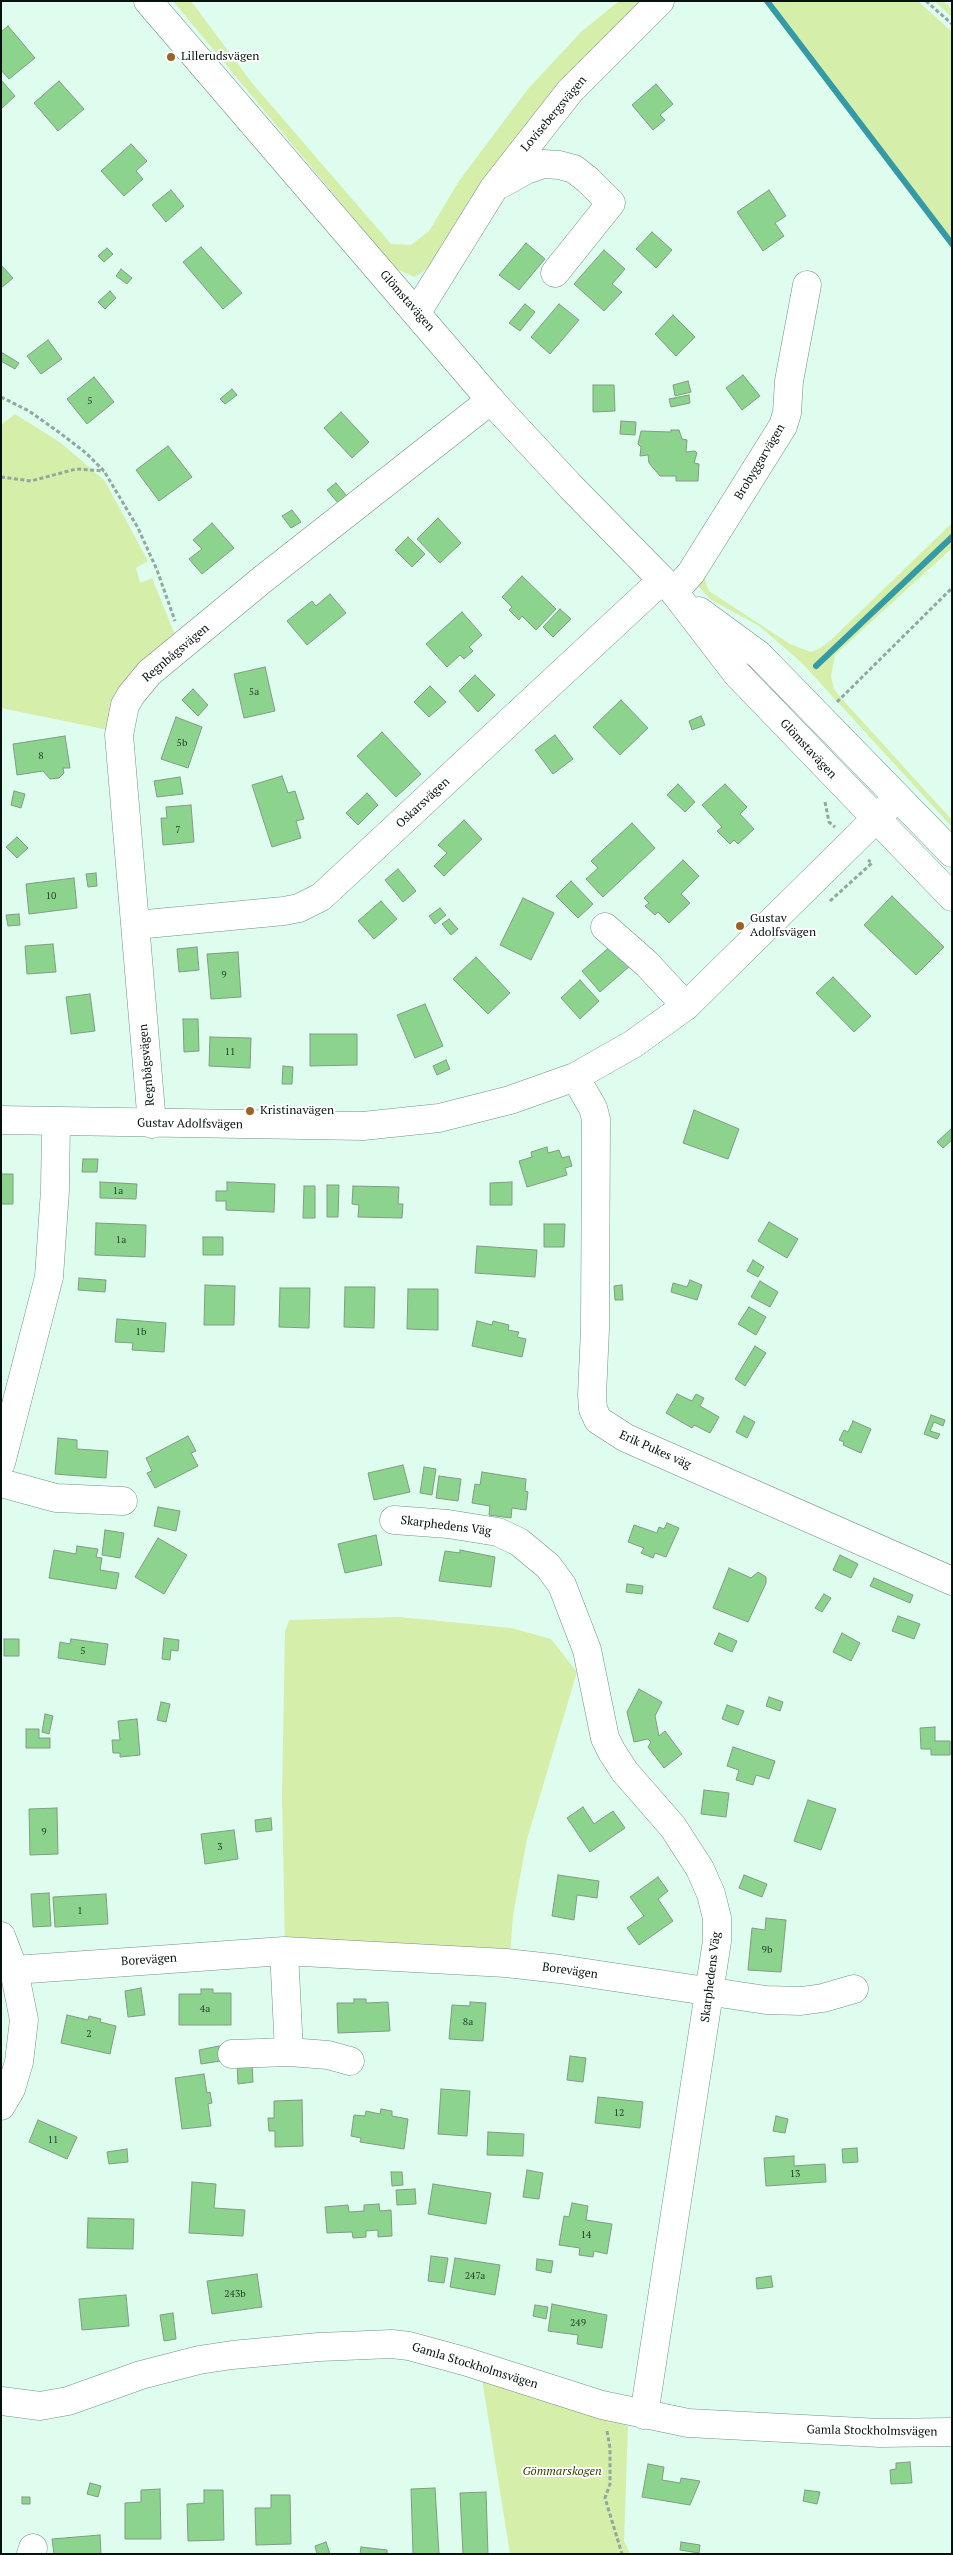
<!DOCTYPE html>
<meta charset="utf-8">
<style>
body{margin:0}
#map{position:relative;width:953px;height:2555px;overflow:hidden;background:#defdef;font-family:"PT Serif",serif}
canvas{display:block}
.frame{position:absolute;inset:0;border:2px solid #05120d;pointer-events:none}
</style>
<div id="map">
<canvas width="953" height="2555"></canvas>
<div class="frame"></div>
</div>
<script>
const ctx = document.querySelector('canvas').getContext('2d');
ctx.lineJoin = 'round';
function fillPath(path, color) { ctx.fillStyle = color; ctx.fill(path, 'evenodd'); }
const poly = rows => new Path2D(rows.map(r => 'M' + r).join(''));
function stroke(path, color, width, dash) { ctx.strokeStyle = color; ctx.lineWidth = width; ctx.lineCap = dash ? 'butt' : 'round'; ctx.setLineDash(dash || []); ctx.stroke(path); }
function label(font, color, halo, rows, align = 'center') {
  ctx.font = font + ' "PT Serif",serif'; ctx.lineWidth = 4; ctx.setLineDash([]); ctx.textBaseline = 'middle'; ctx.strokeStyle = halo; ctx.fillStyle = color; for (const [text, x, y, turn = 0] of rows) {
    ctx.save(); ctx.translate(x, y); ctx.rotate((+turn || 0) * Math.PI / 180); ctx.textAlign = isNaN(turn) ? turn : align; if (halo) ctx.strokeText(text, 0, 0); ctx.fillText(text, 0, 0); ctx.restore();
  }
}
const green = poly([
 [173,1,191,1,252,83,391,244,411,245,429,231,459,181,528,89,581,32,619,1,652,1,437,257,423,272,414,277,397,269,381,251],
 [768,1,918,1,952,32,952,244],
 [934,1,943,1,952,9,952,17],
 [15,414,61,443,105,481,148,561,136,568,140,583,152,578,175,635,108,730,1,708,1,425],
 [952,523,952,548,835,655,831,676,834,689,841,698,952,820,952,827,802,663,759,626,710,599,696,583,706,572,705,581,709,591,790,644,811,652,819,649,831,640],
 [399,1617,511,1628,551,1639,577,1672,527,1839,513,1915,510,1957,285,1947,282,1795,285,1632,289,1620],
 [482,2379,628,2426,624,2541,630,2554,510,2554]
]);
const stream = poly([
 [767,1,952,244],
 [816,666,952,537]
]);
const building = poly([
 [8,26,35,58,9,79,1,70,1,32,8,26],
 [1,80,15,96,1,109,1,80],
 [59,81,84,109,58,131,34,103,59,81],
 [656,84,673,104,660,115,665,120,653,130,632,105,656,84],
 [131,144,147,161,136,171,143,179,124,196,101,171,131,144],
 [171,190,184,206,166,222,152,205,171,190],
 [769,190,786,216,775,223,784,236,763,251,737,212,769,190],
 [652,232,672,250,656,268,636,249,652,232],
 [526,243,545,259,519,290,499,275,526,243],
 [201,247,242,293,223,309,183,262,201,247],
 [107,248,113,254,104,262,98,256,107,248],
 [604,250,625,269,612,284,622,292,604,311,574,284,604,250],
 [1,265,13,278,1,288,1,265],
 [121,269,132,278,127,284,116,276,121,269],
 [110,291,116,298,105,309,98,302,110,291],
 [525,304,535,312,520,331,509,323,525,304],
 [559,304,579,320,550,354,531,337,559,304],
 [673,315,695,337,676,356,655,334,673,315],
 [48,340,62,359,41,374,27,356,48,340],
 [1,352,19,363,15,369,1,361,1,352],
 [743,375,760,396,742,410,726,388,743,375],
 [94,377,114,402,87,424,67,399,94,377],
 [688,381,691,392,675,396,673,385,688,381],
 [593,385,614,385,615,411,593,412,593,385],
 [232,389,237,395,225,404,220,399,232,389],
 [689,395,690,403,671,407,669,399,689,395],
 [341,412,369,442,352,458,324,428,341,412],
 [621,421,636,422,635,435,620,434,621,421],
 [671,430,679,430,682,439,687,440,686,452,695,451,697,453,694,463,699,464,698,481,676,481,676,476,660,476,649,463,648,455,640,456,641,447,638,444,641,431,671,432,671,430],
 [168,446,192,477,159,501,136,470,168,446],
 [336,483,347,496,338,503,327,490,336,483],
 [292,510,301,522,291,528,282,516,292,510],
 [438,518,461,543,440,563,417,539,438,518],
 [212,523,234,548,202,574,189,559,202,549,193,540,212,523],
 [408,537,425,554,412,567,395,550,408,537],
 [522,576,556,609,536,630,522,616,519,620,509,610,512,607,502,597,522,576],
 [330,594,346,613,307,645,287,621,312,601,316,606,330,594],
 [560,609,571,619,553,637,543,627,560,609],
 [462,612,482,635,469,647,473,651,464,659,460,655,447,667,426,644,462,612],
 [265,667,275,711,244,718,234,674,265,667],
 [475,675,495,695,478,712,459,691,475,675],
 [430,686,446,702,429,717,414,702,430,686],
 [193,689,208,705,198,716,182,700,193,689],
 [621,700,648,728,620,755,593,727,621,700],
 [701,716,705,725,692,730,689,721,701,716],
 [176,717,202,727,188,768,161,759,176,717],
 [382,732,421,774,396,797,357,756,382,732],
 [555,735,573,759,553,774,535,750,555,735],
 [65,736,70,768,63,768,64,773,59,778,50,779,43,771,17,775,13,744,65,736],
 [282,776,288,793,295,791,304,819,296,821,301,838,272,847,252,785,282,776],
 [180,777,183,794,157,797,154,781,180,777],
 [678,784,695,802,685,812,667,795,678,784],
 [725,784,747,807,740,814,754,829,738,844,734,840,730,844,717,831,722,827,702,805,725,784],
 [14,791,25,794,21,808,11,805,14,791],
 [367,793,378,805,358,825,346,813,367,793],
 [191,805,194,842,163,845,161,818,167,818,166,807,191,805],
 [464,820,482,839,444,876,434,866,447,853,438,845,464,820],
 [632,823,655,848,603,897,586,879,598,868,591,861,632,823],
 [17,837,28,848,17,858,6,847,17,837],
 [683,860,699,876,681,894,690,903,669,923,658,912,655,915,645,906,649,903,644,898,683,860],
 [398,869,416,891,403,902,385,880,398,869],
 [96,873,97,886,88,887,86,874,96,873],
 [74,878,77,908,29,914,26,884,74,878],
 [571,881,593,904,578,918,556,896,571,881],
 [892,896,944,947,916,975,864,925,892,896],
 [523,898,554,913,531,960,500,945,523,898],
 [381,901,397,919,374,939,358,921,381,901],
 [440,908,446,915,435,924,429,916,440,908],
 [19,914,20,925,8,926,6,915,19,914],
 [449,919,458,929,451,935,442,924,449,919],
 [53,944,56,972,27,974,25,946,53,944],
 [612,945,631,965,600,992,582,971,612,945],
 [197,947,199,970,179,972,177,949,197,947],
 [238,952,241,997,211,999,207,954,238,952],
 [476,957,510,993,488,1014,453,979,476,957],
 [833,977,871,1016,854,1032,816,993,833,977],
 [580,980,599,1001,580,1019,561,998,580,980],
 [90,994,95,1031,71,1034,66,997,90,994],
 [425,1004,443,1046,415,1058,397,1015,425,1004],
 [183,1019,198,1019,199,1051,184,1052,183,1019],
 [310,1034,357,1034,357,1065,310,1066,310,1034],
 [210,1037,251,1038,250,1068,209,1066,210,1037],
 [446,1060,450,1069,437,1075,433,1066,446,1060],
 [283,1066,293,1067,292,1084,282,1084,283,1066],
 [694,1110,739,1129,728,1159,683,1143,694,1110],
 [952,1128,952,1140,943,1148,937,1142,952,1128],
 [547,1147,548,1153,559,1150,562,1158,569,1156,572,1166,565,1168,567,1175,527,1187,519,1161,532,1157,531,1152,547,1147],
 [83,1159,98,1159,97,1172,82,1172,83,1159],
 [1,1174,13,1174,13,1204,1,1204,1,1174],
 [100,1182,137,1184,136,1199,100,1198,100,1182],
 [227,1182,275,1184,274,1212,226,1210,226,1201,216,1201,216,1191,227,1191,227,1182],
 [512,1182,512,1205,490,1205,490,1183,512,1182],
 [327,1185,339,1185,338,1217,327,1217,327,1185],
 [304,1186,315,1186,315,1218,303,1218,304,1186],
 [353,1186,399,1187,398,1204,403,1204,402,1218,358,1217,359,1205,352,1204,353,1186],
 [769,1222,798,1239,787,1258,758,1241,769,1222],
 [96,1223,146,1225,145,1257,95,1255,96,1223],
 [544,1224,565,1224,564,1247,544,1247,544,1224],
 [203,1237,223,1237,223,1255,203,1255,203,1237],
 [477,1246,537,1250,535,1277,475,1273,477,1246],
 [753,1260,764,1267,758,1277,747,1271,753,1260],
 [79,1278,106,1280,105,1292,78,1290,79,1278],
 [690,1280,702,1285,697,1300,671,1292,673,1283,687,1287,690,1280],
 [760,1281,778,1292,770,1307,751,1297,760,1281],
 [205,1285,235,1286,234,1325,204,1325,205,1285],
 [622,1285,623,1300,615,1300,614,1286,622,1285],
 [345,1287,375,1287,374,1328,344,1327,345,1287],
 [280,1288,310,1288,309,1328,279,1327,280,1288],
 [408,1289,438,1289,438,1330,407,1329,408,1289],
 [749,1307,766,1317,756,1335,738,1324,749,1307],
 [117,1319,166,1323,164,1352,132,1350,133,1343,115,1342,117,1319],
 [477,1321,492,1325,493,1321,509,1325,508,1330,519,1332,517,1337,526,1339,522,1357,472,1346,477,1321],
 [755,1346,766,1353,745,1386,735,1379,755,1346],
 [677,1394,692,1401,696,1394,704,1398,700,1406,719,1417,710,1433,694,1425,692,1428,666,1413,677,1394],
 [931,1415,945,1420,943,1426,934,1422,930,1431,940,1434,937,1439,924,1434,931,1415],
 [744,1416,755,1422,747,1438,736,1432,744,1416],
 [853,1421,871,1429,861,1453,843,1445,844,1442,839,1440,844,1430,848,1432,853,1421],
 [188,1436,196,1451,191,1453,198,1466,155,1488,147,1473,152,1471,146,1458,188,1436],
 [58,1438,77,1440,77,1449,108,1451,106,1478,55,1474,58,1438],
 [403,1465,410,1492,374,1500,368,1473,403,1465],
 [424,1467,436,1469,432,1495,420,1493,424,1467],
 [482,1472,526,1479,525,1491,528,1492,526,1510,512,1508,511,1518,489,1515,490,1506,472,1503,475,1484,480,1485,482,1472],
 [439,1476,461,1479,458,1501,436,1498,439,1476],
 [158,1507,180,1511,176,1531,154,1526,158,1507],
 [667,1523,679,1528,666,1557,655,1553,653,1558,641,1553,644,1548,628,1542,634,1525,657,1533,659,1527,664,1529,667,1523],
 [105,1530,124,1533,120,1558,102,1555,105,1530],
 [376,1535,382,1565,345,1573,338,1544,376,1535],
 [158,1538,187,1555,164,1594,135,1577,158,1538],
 [77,1546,98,1549,96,1557,102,1558,100,1570,119,1573,116,1589,49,1578,54,1550,76,1554,77,1546],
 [460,1550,495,1557,491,1587,439,1581,445,1551,460,1553,460,1550],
 [840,1555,858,1564,851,1578,833,1570,840,1555],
 [729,1568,751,1578,758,1572,766,1577,766,1583,748,1622,713,1608,729,1568],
 [874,1578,913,1595,910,1603,870,1586,874,1578],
 [627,1584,643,1586,642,1594,626,1592,627,1584],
 [824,1594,831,1598,822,1612,815,1608,824,1594],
 [898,1616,920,1624,914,1639,892,1631,898,1616],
 [719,1633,737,1641,732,1652,714,1644,719,1633],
 [842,1633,860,1643,851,1661,833,1652,842,1633],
 [164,1638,179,1640,178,1651,171,1650,170,1660,162,1659,164,1638],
 [4,1639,19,1639,19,1656,4,1656,4,1639],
 [71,1639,108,1644,105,1665,58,1658,60,1642,70,1644,71,1639],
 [639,1689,662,1702,655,1716,659,1736,665,1731,682,1754,664,1768,648,1747,651,1742,648,1739,634,1742,627,1712,639,1689],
 [769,1697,783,1702,780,1711,766,1706,769,1697],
 [161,1702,170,1704,166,1722,157,1720,161,1702],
 [727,1705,744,1711,738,1725,722,1719,727,1705],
 [45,1714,53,1716,49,1734,42,1732,45,1714],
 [137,1719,140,1755,120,1757,120,1753,113,1753,112,1740,120,1740,118,1721,137,1719],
 [935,1727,935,1741,950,1741,950,1755,931,1755,931,1749,921,1749,920,1728,935,1727],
 [26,1729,39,1729,39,1738,50,1738,50,1748,26,1748,26,1729],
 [733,1747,775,1761,769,1779,756,1775,753,1785,736,1780,739,1770,727,1766,733,1747],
 [704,1790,729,1793,726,1817,701,1814,704,1790],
 [808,1800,836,1809,821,1850,794,1841,808,1800],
 [583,1807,594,1824,613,1811,625,1828,590,1852,567,1818,583,1807],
 [57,1808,58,1854,30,1855,29,1809,57,1808],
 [271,1818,272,1830,256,1832,255,1820,271,1818],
 [234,1830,238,1859,205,1864,201,1834,234,1830],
 [558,1875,599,1881,597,1898,577,1895,574,1920,552,1916,558,1875],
 [744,1875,767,1884,762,1897,739,1888,744,1875],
 [658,1877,668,1891,658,1899,673,1921,639,1945,627,1928,644,1916,630,1897,658,1877],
 [49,1893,51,1926,33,1927,31,1894,49,1893],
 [106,1894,108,1924,55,1927,53,1897,106,1894],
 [766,1918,786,1920,781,1972,748,1970,752,1928,765,1930,766,1918],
 [141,1988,145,2015,128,2017,125,1991,141,1988],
 [201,1989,213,1989,213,1993,231,1993,231,2025,179,2025,179,1994,201,1994,201,1989],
 [354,1999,366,1999,366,2003,388,2002,390,2031,338,2033,337,2003,354,2003,354,1999],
 [470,2002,486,2003,483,2041,449,2039,452,2005,470,2006,470,2002],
 [67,2015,88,2020,89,2016,101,2019,100,2022,116,2026,110,2054,61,2043,67,2015],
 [219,2046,221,2061,201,2064,199,2050,219,2046],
 [570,2056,586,2058,583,2082,567,2080,570,2056],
 [252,2063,253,2082,238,2084,237,2064,252,2063],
 [204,2074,207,2093,210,2092,212,2103,208,2104,211,2126,182,2129,175,2078,204,2074],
 [441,2089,470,2091,467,2136,438,2134,441,2089],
 [598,2097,643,2102,640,2128,595,2123,598,2097],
 [302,2100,303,2146,275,2147,275,2131,269,2131,268,2118,274,2118,274,2101,302,2100],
 [381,2109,392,2111,392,2116,408,2119,404,2149,360,2142,361,2138,351,2136,354,2115,365,2116,366,2111,380,2114,381,2109],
 [776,2116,788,2119,785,2133,773,2131,776,2116],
 [38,2120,77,2137,67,2159,29,2142,38,2120],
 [488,2132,524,2134,523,2156,487,2155,488,2132],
 [857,2148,858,2162,843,2163,842,2149,857,2148],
 [127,2149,128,2162,109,2164,107,2152,127,2149],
 [794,2156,794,2166,825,2164,826,2182,766,2186,764,2158,794,2156],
 [527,2170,543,2173,539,2199,523,2197,527,2170],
 [391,2172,402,2172,403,2185,392,2186,391,2172],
 [192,2182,216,2184,214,2208,245,2210,243,2236,189,2233,192,2182],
 [433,2184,491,2193,486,2224,428,2214,433,2184],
 [415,2189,416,2204,397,2205,396,2190,415,2189],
 [572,2203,588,2206,586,2220,612,2224,607,2254,594,2251,593,2257,579,2255,580,2248,559,2245,564,2216,569,2217,572,2203],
 [379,2204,380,2211,391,2210,392,2236,378,2237,378,2230,366,2231,366,2237,353,2238,352,2232,327,2233,325,2207,348,2205,349,2212,364,2211,364,2205,379,2204],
 [88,2218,134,2219,133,2249,87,2248,88,2218],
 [431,2256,448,2258,444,2283,428,2281,431,2256],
 [455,2258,500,2265,495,2295,450,2287,455,2258],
 [537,2259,553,2261,551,2273,536,2270,537,2259],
 [257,2274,262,2307,212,2314,207,2281,257,2274],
 [771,2276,773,2287,757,2289,756,2278,771,2276],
 [126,2295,129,2326,82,2330,79,2299,126,2295],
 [552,2304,607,2315,602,2348,577,2344,578,2335,548,2331,552,2304],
 [535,2305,548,2307,546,2319,533,2316,535,2305],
 [173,2313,176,2339,164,2341,160,2315,173,2313],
 [910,2462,912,2483,891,2484,890,2470,896,2469,896,2463,910,2462],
 [648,2464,664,2467,662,2480,680,2483,681,2478,700,2481,690,2505,642,2497,648,2464],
 [90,2483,101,2486,98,2497,87,2494,90,2483],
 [435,2488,439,2554,413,2554,411,2489,435,2488],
 [160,2489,161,2539,125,2539,125,2503,141,2502,141,2490,160,2489],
 [204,2490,223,2490,224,2540,188,2541,187,2504,204,2503,204,2490],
 [805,2490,820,2492,817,2504,803,2501,805,2490],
 [486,2492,488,2554,463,2554,460,2493,486,2492],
 [271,2495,290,2495,291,2544,256,2545,255,2508,271,2508,271,2495],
 [22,2497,30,2497,30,2504,22,2504,22,2497],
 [100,2535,101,2554,54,2554,52,2539,100,2535],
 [326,2542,330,2554,317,2554,315,2546,326,2542],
 [681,2542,700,2545,699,2553,680,2550,681,2542],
 [361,2547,387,2550,387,2554,360,2554,361,2547]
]);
const path = poly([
 [926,1,952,24],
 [1,397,29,411,60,433,86,453,104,471,138,528,157,570,175,621],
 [1,477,31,481,76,469,104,471],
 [837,702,952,588],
 [825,802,829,822,835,827],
 [830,901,872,863,868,860],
 [607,2431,610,2448,610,2484,605,2498,622,2554]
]);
const minor = poly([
 [503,183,526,170,543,164,559,165,574,169,588,180,611,203,555,273],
 [417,312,494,188,570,91,660,1],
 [674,592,691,573,783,426,787,413,789,381,807,285],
 [136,925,284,911,299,908,321,897,662,580],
 [605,927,647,964,686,1006],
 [575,1077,593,1108,596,1119,595,1329,592,1395,593,1409,598,1420,626,1438,952,1581],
 [1,1120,363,1126,439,1118,510,1100,575,1077,633,1044,686,1006,897,798],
 [152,1124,119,735,125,705,131,695,149,673,263,579,491,400],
 [1,1463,49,1277,55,1190,56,1121],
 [1,1483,56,1498,123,1501],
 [394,1520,448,1524,498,1532,519,1542,548,1566,562,1585,587,1650,605,1738,612,1752,625,1772,673,1827,700,1869,711,1894,717,1918,717,1941,644,2415],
 [1,1936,14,1970,24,2020,19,2062,11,2089,1,2106],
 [284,1951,289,2052],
 [14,1970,284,1951,506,1963,560,1969,766,2000,801,2001,823,1998,854,1989],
 [232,2054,289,2052,328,2055,350,2061],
 [1,2401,40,2406,68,2401,141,2375,199,2360,232,2355,319,2347,392,2344,409,2346,464,2361,602,2405,688,2423,880,2433,952,2432],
 [31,2554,33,2548]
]);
const major = poly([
 [148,1,494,404,571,487,674,592,737,674,952,897],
 [699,611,759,655,952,853]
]);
const markers = [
 [171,57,5,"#9d6123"],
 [740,926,5,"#9d6123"],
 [250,1111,5,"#9d6123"]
];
const numberNames = [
 ["5",90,401],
 ["5a",254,692],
 ["5b",182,743],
 ["8",41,756],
 ["7",178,830],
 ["10",51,896],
 ["9",224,975],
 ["11",230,1052],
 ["1a",118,1191],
 ["1a",121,1240],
 ["1b",141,1332],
 ["5",83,1651],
 ["9",44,1832],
 ["3",220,1847],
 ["1",80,1911],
 ["9b",767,1950],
 ["4a",205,2009],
 ["8a",468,2022],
 ["2",89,2034],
 ["12",619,2113],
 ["11",53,2140],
 ["13",795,2174],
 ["14",586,2235],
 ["247a",475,2276],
 ["243b",235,2294],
 ["249",578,2323]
];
const poiNames = [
 ["Lillerudsvägen",181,57],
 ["Gustav",750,919],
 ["Adolfsvägen",750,933],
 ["Kristinavägen",260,1111]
];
const streetNames = [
 ["Lovisebergsvägen",554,114,-50],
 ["Glömstavägen",407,301,49],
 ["Brobyggarvägen",760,462,-59],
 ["Regnbågsvägen",176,653,-40],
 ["Glömstavägen",808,749,47],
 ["Oskarsvägen",423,803,-43],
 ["Regnbågsvägen",147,1065,-95],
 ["Gustav Adolfsvägen",190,1124,1],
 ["Erik Pukes väg",655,1450,24],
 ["Skarphedens Väg",446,1526,7],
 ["Borevägen",149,1960,-4],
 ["Borevägen",570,1971,8],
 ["Skarphedens Väg",711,1977,-83],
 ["Gamla Stockholmsvägen",475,2366,17],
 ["Gamla Stockholmsvägen",872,2431,1]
];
const parkNames = [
 ["Gömmarskogen",562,2472]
];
fillPath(green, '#d5eeaa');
stroke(stream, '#349aa5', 6);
fillPath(building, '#8cd38e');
stroke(building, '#829c82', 1);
stroke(minor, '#6f9383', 29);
stroke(major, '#6f9383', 29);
stroke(path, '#90a89d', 3, [4, 2.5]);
stroke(minor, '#fff', 28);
stroke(major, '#fff', 28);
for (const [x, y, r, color] of markers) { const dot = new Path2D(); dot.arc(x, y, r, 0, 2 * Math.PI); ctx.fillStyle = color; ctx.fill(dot); stroke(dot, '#fff', 2); }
label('10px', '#27422d', null, numberNames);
label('12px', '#05120d', '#fff', poiNames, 'left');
label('12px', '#05120d', '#fff', streetNames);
label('italic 12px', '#334501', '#fff', parkNames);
</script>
